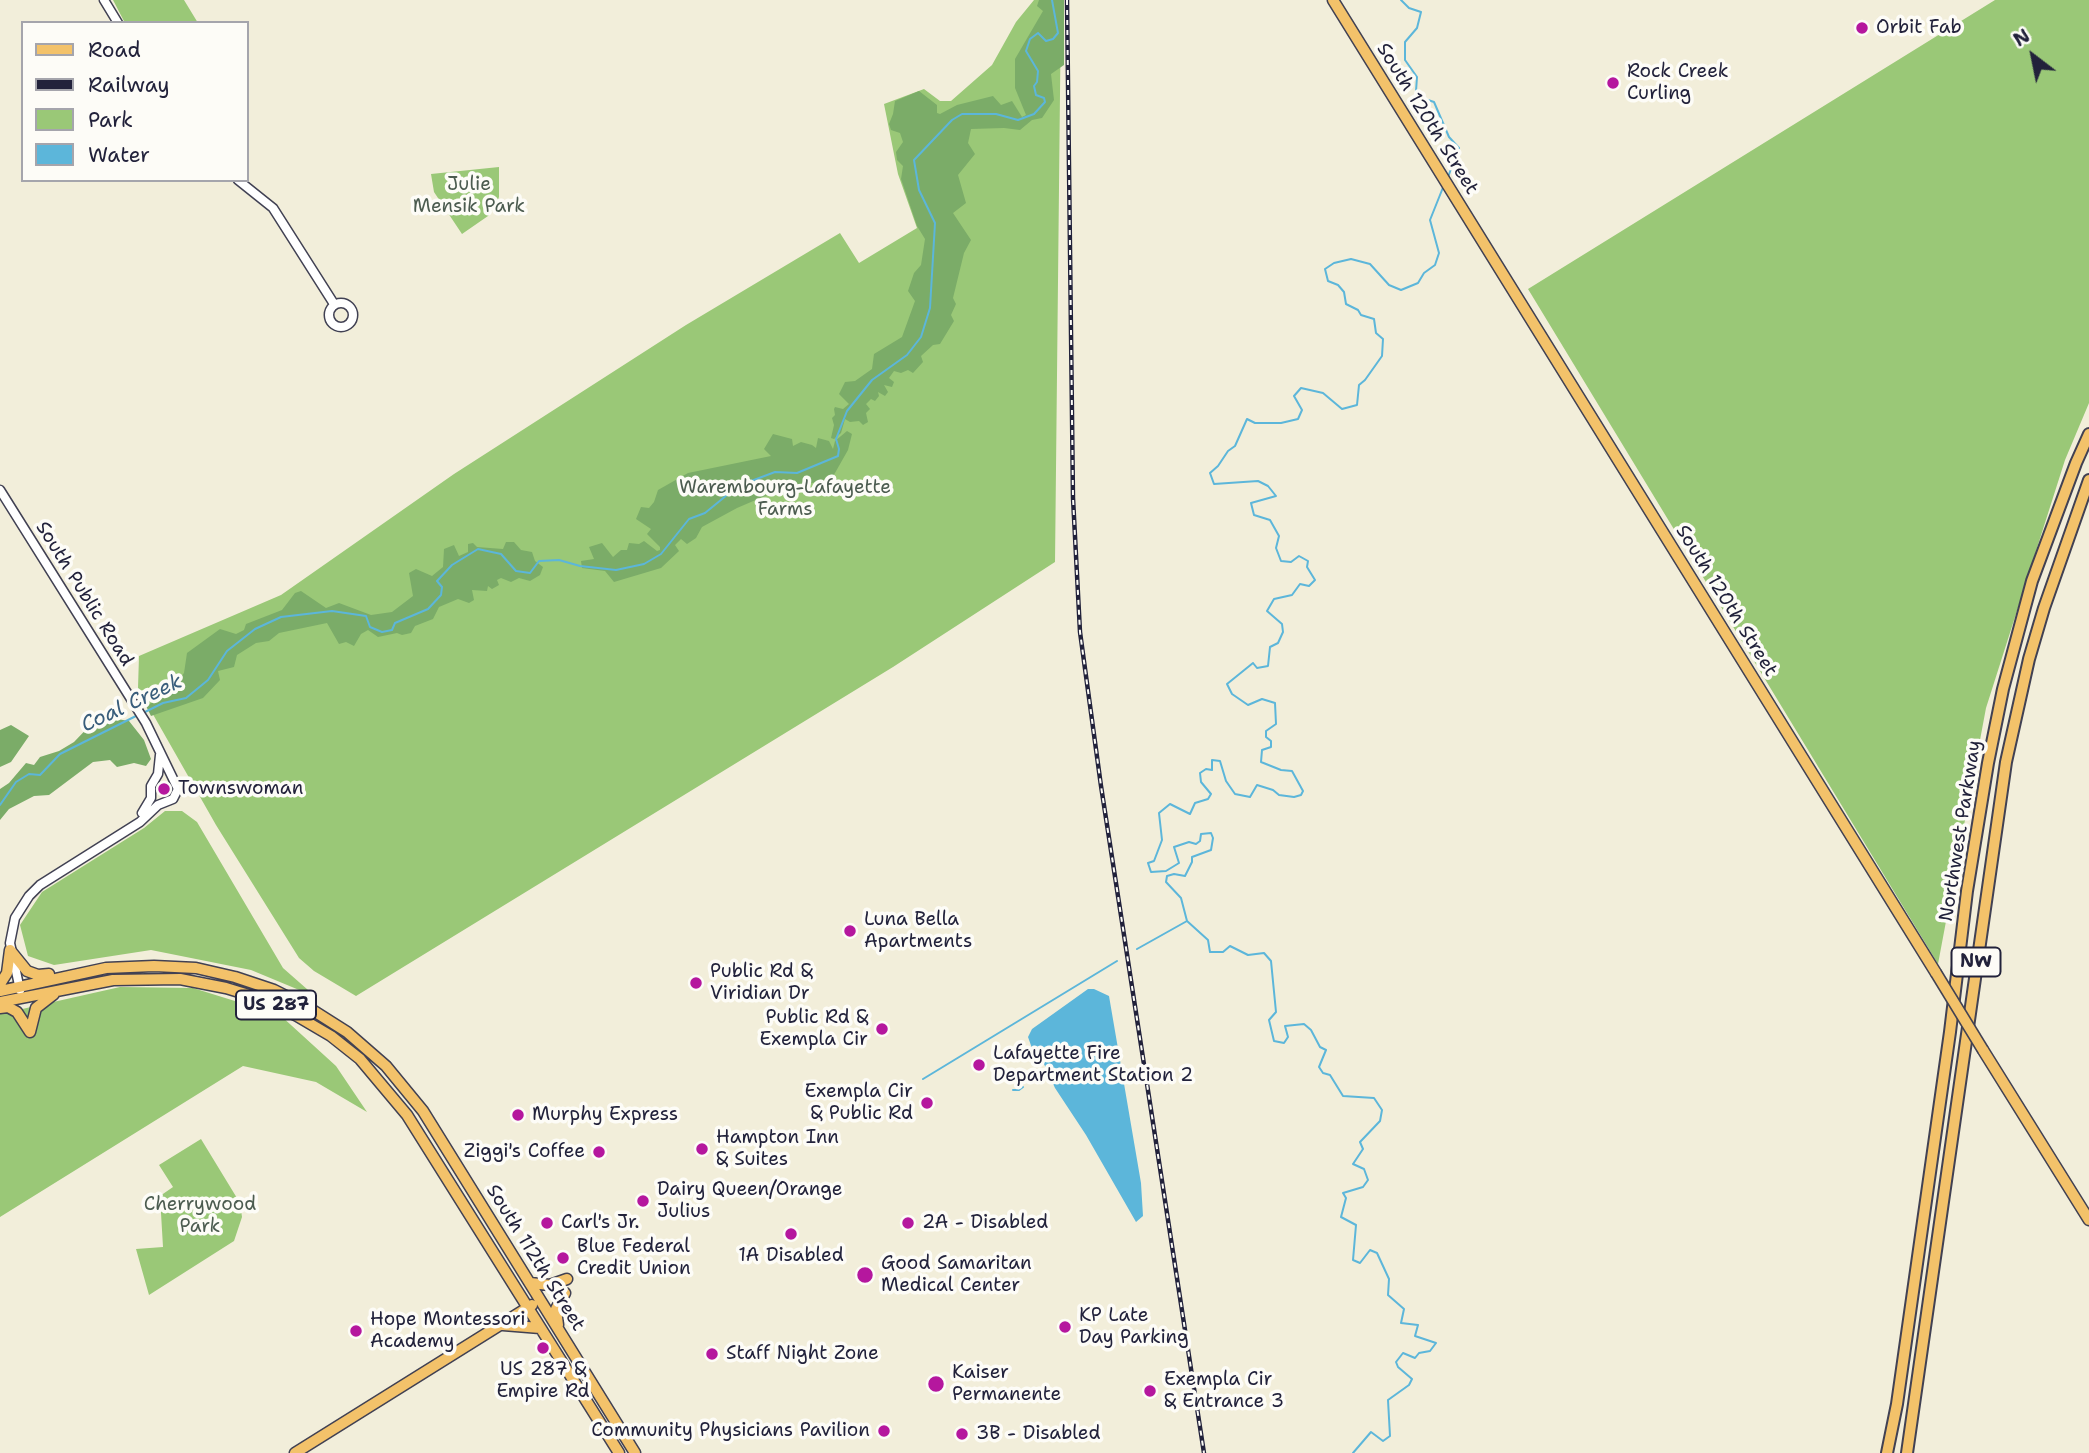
<!DOCTYPE html>
<style>
body{margin:0}
#map{position:relative;width:2089px;height:1453px;overflow:hidden;background:#f2eeda;font-family:"Shantell Sans",sans-serif}
canvas{display:block}
.legend{position:absolute;left:21px;top:21px;width:228px;height:161px;box-sizing:border-box;background:#fdfcf7;border:2px solid #a5a5ac;margin:0;padding:9px 12px;list-style:none;font-size:21px;color:#22223b}
.legend li{display:flex;align-items:center;gap:14px;height:35px}
.legend b{width:35px;border:2px solid #a5a5ac}
.north{position:absolute;left:1998px;top:21px;width:70px;height:70px;-webkit-text-stroke:5px #fdfcf7;paint-order:stroke;rotate:328deg;font-size:19px;font-weight:700;line-height:28px;text-align:center;color:#22223b}
.north::after{content:'';display:block;margin:auto;width:24px;height:32px;background:#22223b;clip-path:polygon(50% 0,100% 100%,50% 72%,0 100%)}
</style>
<div id="map">
<canvas width="2089" height="1453"></canvas>
<ul class="legend">
<li><b style="height:9px;background:#f3c26a"></b>Road</li>
<li><b style="height:9px;background:#22223b"></b>Railway</li>
<li><b style="height:19px;background:#9ac877"></b>Park</li>
<li><b style="height:19px;background:#5cb6da"></b>Water</li>
</ul>
<div class="north">N</div>
</div>
<script>
const ctx = document.querySelector('canvas').getContext('2d');
ctx.lineJoin = 'round';
function fillPath(path, color) { ctx.fillStyle = color; ctx.fill(path, 'evenodd'); }
const poly = rows => new Path2D(rows.map(r => 'M' + r).join(''));
function stroke(path, color, width, dash) { ctx.strokeStyle = color; ctx.lineWidth = width; ctx.lineCap = dash ? 'butt' : 'round'; ctx.setLineDash(dash || []); ctx.stroke(path); }
function label(font, color, halo, rows, align = 'center') {
  ctx.font = font + ' "Shantell Sans",sans-serif'; ctx.lineWidth = 7; ctx.setLineDash([]); ctx.textBaseline = 'middle'; ctx.strokeStyle = halo; ctx.fillStyle = color; for (const [text, x, y, turn = 0] of rows) {
    ctx.save(); ctx.translate(x, y); ctx.rotate((+turn || 0) * Math.PI / 180); ctx.textAlign = isNaN(turn) ? turn : align; if (halo) ctx.strokeText(text, 0, 0); ctx.fillText(text, 0, 0); ctx.restore();
  }
}
const green = poly([
 [113,0,184,0,198,23,125,23],
 [1034,0,1061,0,1055,562,893,667,356,996,314,971,299,958,216,825,138,688,139,656,281,595,454,474,686,325,840,233,859,263,917,228,898,174,884,104,924,89,940,101,951,101,992,65,1016,22],
 [1995,0,2089,0,2089,403,2065,460,1986,708,1938,964,1528,289],
 [499,167,499,197,495,207,488,216,462,234,434,192,431,174],
 [165,811,182,811,197,822,283,968,316,997,251,970,151,950,54,965,28,956,20,925,42,892,144,828],
 [120,987,193,988,280,1015,336,1066,367,1112,316,1082,243,1066,0,1217,0,1014],
 [201,1139,240,1203,242,1217,234,1241,149,1295,136,1249,163,1247,160,1196,173,1187,159,1165]
]);
const forest = poly([
 [1039,0,1064,0,1064,65,1051,74,1054,100,1042,118,1032,120,1020,130,1004,128,971,129,968,143,975,154,958,175,966,203,953,213,971,240,964,253,953,298,956,304,951,315,954,321,940,344,933,345,921,356,923,362,913,373,908,370,901,373,894,371,889,378,894,382,892,387,884,385,888,392,885,396,878,392,879,396,875,401,871,399,866,404,870,409,866,413,868,422,863,425,859,421,850,422,845,419,841,433,834,439,831,438,834,425,832,418,835,415,834,409,835,407,843,409,849,404,839,394,845,382,855,381,872,369,874,354,902,337,915,301,908,291,914,273,921,265,925,239,917,226,901,179,903,166,897,160,896,152,903,142,900,133,891,130,889,124,893,114,895,101,919,91,937,105,937,113,940,114,957,105,993,96,1001,105,1012,101,1022,117,1026,115,1015,88,1015,59,1043,11,1037,6],
 [847,431,852,434,848,450,831,480,786,487,737,508,702,527,696,538,687,544,681,539,675,545,679,551,661,568,614,582,605,571,582,568,581,561,594,559,589,547,602,543,613,557,621,550,627,550,629,543,639,544,644,541,657,551,660,550,660,547,647,534,651,529,636,519,641,507,649,508,654,502,658,490,688,473,771,456,764,449,773,434,792,439,793,446,801,442,812,445,816,448,818,438,829,441,833,449,835,441],
 [506,542,514,542,521,550,532,552,535,561,543,567,540,575,530,581,519,578,511,582,501,578,497,580,499,585,492,589,488,586,487,591,472,590,474,600,469,603,458,599,439,607,433,619,415,626,411,633,402,635,397,633,378,637,368,630,361,634,354,646,346,642,339,644,327,623,279,633,269,641,256,643,237,655,234,667,218,671,220,680,203,698,151,716,146,706,157,700,160,688,175,685,184,673,187,653,220,629,236,634,244,630,246,624,282,610,295,593,301,591,326,608,339,603,371,615,392,612,413,596,409,573,416,569,432,576,443,567,444,549,454,545,459,556,468,552,468,544,473,543,477,547,503,549],
 [99,716,129,721,144,740,151,759,146,766,134,763,117,767,110,760,93,762,49,795,34,796,9,809,0,820,0,789,9,783,26,763,34,765,40,757,59,751,74,742],
 [11,725,29,736,11,762,0,767,0,730]
]);
const water = poly([
 [1088,989,1094,989,1109,996,1141,1183,1143,1216,1136,1222,1086,1135,1055,1088,1044,1064,1033,1051,1028,1037,1032,1029]
]);
const stream = poly([
 [1401,0,1409,8,1421,12,1417,28,1405,42,1405,60,1417,77,1416,91,1422,98,1434,102,1449,137,1459,148,1448,177],
 [143,713,163,703,186,698,208,680,227,651,255,629,281,617,332,611,366,616,370,627,382,632,392,630,395,623,428,609,441,595,442,587,437,581,452,565,478,549,501,554,516,571,530,573,539,561,559,560,580,566,616,570,644,564,661,554,689,519,705,513,738,486,775,472,797,473,838,456,839,449,836,439,847,411,872,380,907,355,921,337,930,308,935,223,919,190,914,160,952,120,962,114,996,114,1018,120,1034,114,1045,102,1044,98,1036,95,1034,86,1037,82,1038,71,1026,51,1030,39,1038,33,1046,41,1053,39,1058,33,1052,0],
 [0,805,16,782,29,774,40,775,60,754,138,715],
 [1137,949,1187,921],
 [1009,1058,1019,1056,1027,1059],
 [923,1079,1117,961],
 [1013,1090,1019,1090,1023,1087],
 [1353,1453,1371,1432,1383,1441,1390,1436,1388,1400,1409,1385,1412,1379,1398,1367,1396,1362,1403,1353,1415,1358,1419,1353,1430,1351,1436,1343,1415,1336,1418,1325,1401,1323,1404,1309,1388,1295,1389,1279,1377,1253,1370,1250,1360,1263,1353,1260,1356,1225,1341,1217,1346,1198,1343,1193,1363,1187,1368,1180,1364,1169,1353,1164,1363,1149,1360,1142,1380,1121,1382,1110,1374,1098,1343,1096,1330,1075,1323,1073,1319,1067,1326,1050,1320,1047,1311,1030,1304,1024,1285,1026,1288,1037,1284,1043,1274,1041,1269,1020,1276,1012,1271,961,1264,953,1248,955,1230,946,1223,952,1210,952,1208,940,1187,921,1181,898,1166,882,1167,876,1174,874,1185,876,1192,862,1192,857,1211,850,1213,838,1211,833,1201,834,1200,841,1196,844,1189,842,1174,847,1179,863,1166,871,1151,872,1148,863,1154,861,1162,840,1159,813,1170,804,1190,814,1195,803,1208,799,1211,794,1201,782,1200,773,1206,769,1212,770,1212,760,1220,761,1226,781,1235,794,1250,797,1257,785,1273,790,1279,795,1294,797,1301,795,1303,791,1292,771,1281,770,1261,762,1262,750,1271,747,1271,741,1266,737,1266,731,1276,724,1275,703,1262,699,1248,705,1232,694,1227,684,1253,663,1257,668,1268,666,1270,647,1278,643,1283,632,1282,624,1267,611,1274,599,1292,595,1300,584,1309,586,1315,580,1307,567,1308,561,1299,556,1291,562,1281,561,1276,548,1279,536,1270,520,1254,515,1251,503,1276,496,1268,486,1258,481,1214,484,1210,473,1218,466,1228,451,1235,446,1247,419,1255,423,1281,423,1298,419,1302,410,1294,396,1301,388,1323,393,1342,409,1357,405,1359,385,1365,380,1382,356,1383,339,1376,333,1374,319,1361,315,1358,310,1346,304,1344,292,1338,285,1328,281,1325,269,1334,263,1351,259,1370,264,1389,285,1401,290,1418,283,1424,273,1435,265,1439,253,1430,220,1444,185]
]);
const minor = poly([
 [104,0,118,23],
 [238,180,273,208,334,304],
 '329 315a12 12 0 1 1 24 0a12 12 0 1 1-24 0Z',
 [0,490,146,723,178,789,173,799,158,805,140,822,40,885,29,896,15,918,10,943,20,990],
 [142,813,151,798,151,786,158,774,160,755]
]);
const major = poly([
 [1333,0,1936,973],
 [10,950,27,971,38,975,49,974],
 [0,984,7,973,10,950],
 [0,991,106,968,154,966,196,968,235,977,274,990,306,1006,347,1032,386,1066,423,1111,635,1453],
 [0,1002,113,980,180,979,226,988,262,999,297,1016,331,1036,360,1059,407,1115,619,1453],
 [0,1008,8,1007,17,1012,30,1032],
 [30,1032,36,1008,54,994],
 [1983,1050,2089,1220],
 [530,1283,550,1285,567,1279],
 [503,1325,540,1328],
 [558,1325,556,1309,565,1293],
 [295,1453,532,1305]
]);
const highway = poly([
 [1887,1453,1897,1404,1950,1032,1967,891,1988,763,2003,689,2032,581,2076,463,2089,434],
 [1907,1453,2006,762,2029,659,2044,608,2089,480]
]);
const rail = poly([
 [1067,0,1073,498,1080,632,1101,786,1204,1453]
]);
const majorBridge = poly([
 [1936,973,1983,1050]
]);
const markers = [
 [1862,28,7,"#b5179e"],
 [1613,83,7,"#b5179e"],
 [164,789,7,"#b5179e"],
 [850,931,7,"#b5179e"],
 [696,983,7,"#b5179e"],
 [882,1029,7,"#b5179e"],
 [979,1065,7,"#b5179e"],
 [927,1103,7,"#b5179e"],
 [518,1115,7,"#b5179e"],
 [702,1149,7,"#b5179e"],
 [599,1152,7,"#b5179e"],
 [643,1201,7,"#b5179e"],
 [547,1223,7,"#b5179e"],
 [908,1223,7,"#b5179e"],
 [791,1234,7,"#b5179e"],
 [563,1258,7,"#b5179e"],
 [865,1275,9,"#b5179e"],
 [1065,1327,7,"#b5179e"],
 [356,1331,7,"#b5179e"],
 [543,1348,7,"#b5179e"],
 [712,1354,7,"#b5179e"],
 [936,1384,9,"#b5179e"],
 [1150,1391,7,"#b5179e"],
 [884,1431,7,"#b5179e"],
 [962,1434,7,"#b5179e"]
];
const shields = [
 [1976,962,49],
 [276,1005,80]
];
const shieldNames = [
 ["NW",1976,962],
 ["US 287",276,1005]
];
const poiNames = [
 ["Orbit Fab",1876,28],
 ["Rock Creek",1627,72],
 ["Curling",1627,94],
 ["Townswoman",178,789],
 ["Luna Bella",864,920],
 ["Apartments",864,942],
 ["Public Rd &",710,972],
 ["Viridian Dr",710,994],
 ["Public Rd &",868,1018,"right"],
 ["Exempla Cir",868,1040,"right"],
 ["Lafayette Fire",993,1054],
 ["Department Station 2",993,1076],
 ["Exempla Cir",913,1092,"right"],
 ["& Public Rd",913,1114,"right"],
 ["Murphy Express",532,1115],
 ["Hampton Inn",716,1138],
 ["& Suites",716,1160],
 ["Ziggi's Coffee",585,1152,"right"],
 ["Dairy Queen/Orange",657,1190],
 ["Julius",657,1212],
 ["Carl's Jr.",561,1223],
 ["2A - Disabled",922,1223],
 ["Blue Federal",577,1247],
 ["Credit Union",577,1269],
 ["1A Disabled",791,1256,"center"],
 ["Good Samaritan",881,1264],
 ["Medical Center",881,1286],
 ["KP Late",1079,1316],
 ["Day Parking",1079,1338],
 ["Hope Montessori",370,1320],
 ["Academy",370,1342],
 ["Staff Night Zone",726,1354],
 ["US 287 &",543,1370,"center"],
 ["Empire Rd",543,1392,"center"],
 ["Kaiser",952,1373],
 ["Permanente",952,1395],
 ["Exempla Cir",1164,1380],
 ["& Entrance 3",1164,1402],
 ["Community Physicians Pavilion",870,1431,"right"],
 ["3B - Disabled",976,1434]
];
const streetNames = [
 ["South 120th Street",1427,119,58],
 ["South Public Road",84,594,58],
 ["South 120th Street",1726,601,58],
 ["Northwest Parkway",1961,831,-81],
 ["South 112th Street",535,1258,58]
];
const parkNames = [
 ["Julie",469,185],
 ["Mensik Park",469,207],
 ["Warembourg-Lafayette",785,488],
 ["Farms",785,510],
 ["Cherrywood",200,1205],
 ["Park",200,1227]
];
const waterNames = [
 ["Coal Creek",132,704,-25]
];
fillPath(green, '#9ac877');
fillPath(forest, '#7bac68');
fillPath(water, '#5cb6da');
stroke(stream, '#5cb6da', 2);
stroke(minor, '#414153', 11);
stroke(major, '#414153', 13);
stroke(highway, '#414153', 14);
stroke(minor, '#fff', 8);
stroke(major, '#f3c26a', 10);
stroke(highway, '#f3c26a', 10);
stroke(rail, '#22223b', 4.5);
stroke(rail, '#fdfcf7', 2, [5]);
stroke(majorBridge, '#414153', 13, []);
stroke(majorBridge, '#f3c26a', 10);
for (const [x, y, r, color] of markers) { const dot = new Path2D(); dot.arc(x, y, r, 0, 2 * Math.PI); ctx.fillStyle = color; ctx.fill(dot); stroke(dot, '#fdfcf7', 2.5); }
for (const [x, y, w] of shields) { const box = new Path2D(); box.roundRect(x - w / 2, y - 14.5, w, 29, 5); ctx.fillStyle = '#fdfcf7'; ctx.fill(box); stroke(box, '#22223b', 2); }
label('bold 18px', '#22223b', null, shieldNames);
label('19px', '#22223b', '#fdfcf7', poiNames, 'left');
label('19px', '#22223b', '#fdfcf7', streetNames);
label('19px', '#4c5c50', '#fdfcf7', parkNames);
label('italic 21px', '#395d7b', '#fdfcf7', waterNames);
</script>
